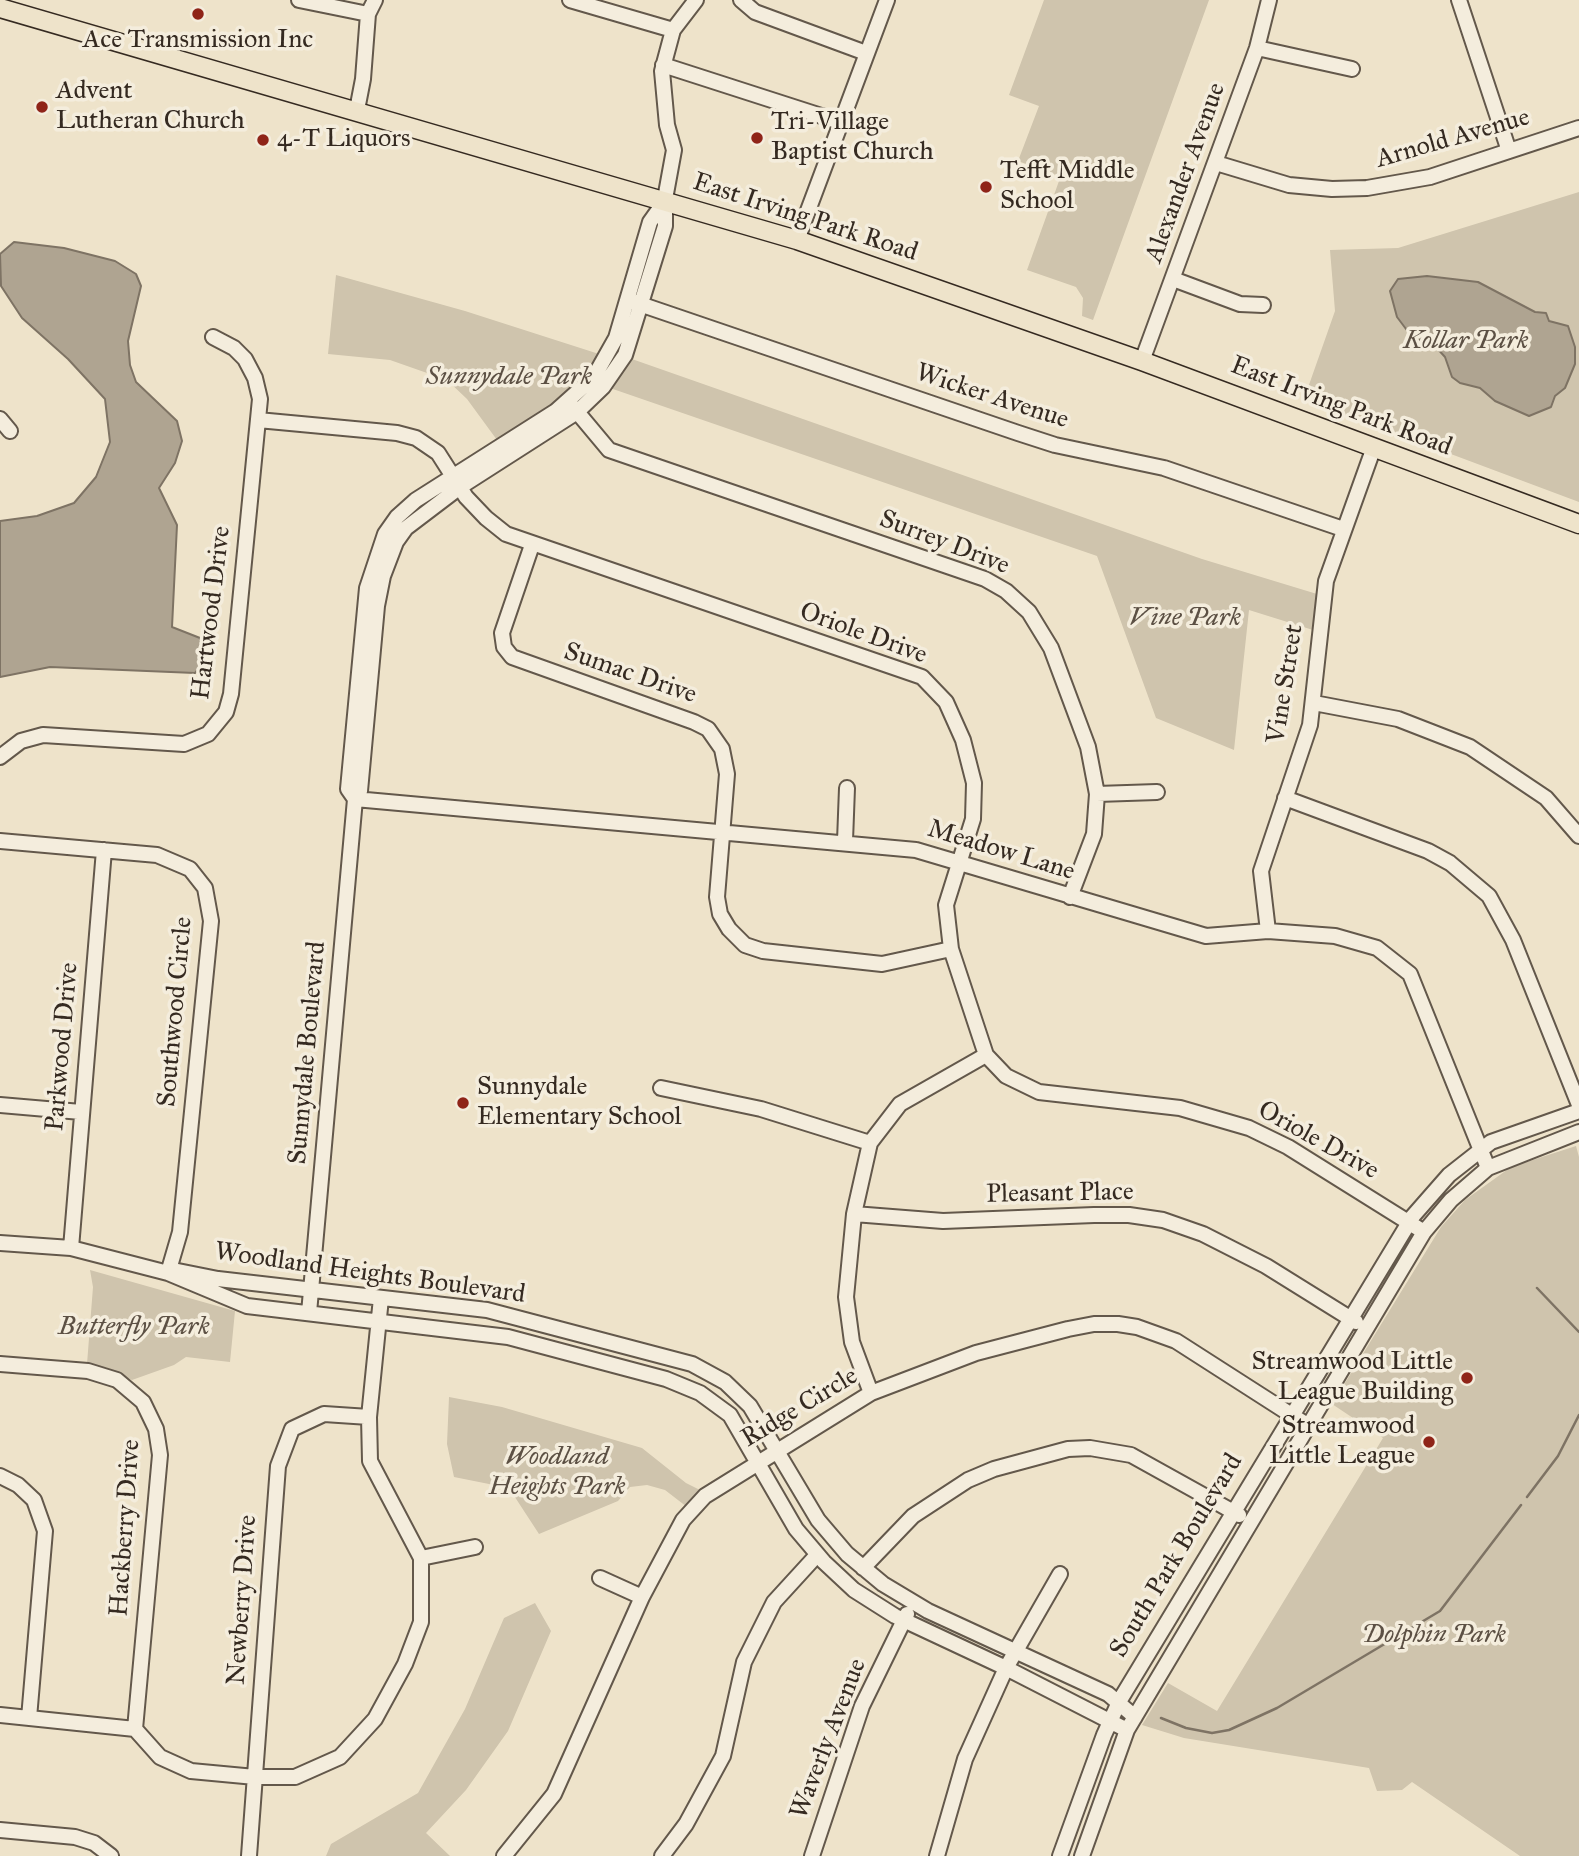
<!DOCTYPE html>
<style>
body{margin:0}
canvas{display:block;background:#eee3ca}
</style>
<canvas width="1579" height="1856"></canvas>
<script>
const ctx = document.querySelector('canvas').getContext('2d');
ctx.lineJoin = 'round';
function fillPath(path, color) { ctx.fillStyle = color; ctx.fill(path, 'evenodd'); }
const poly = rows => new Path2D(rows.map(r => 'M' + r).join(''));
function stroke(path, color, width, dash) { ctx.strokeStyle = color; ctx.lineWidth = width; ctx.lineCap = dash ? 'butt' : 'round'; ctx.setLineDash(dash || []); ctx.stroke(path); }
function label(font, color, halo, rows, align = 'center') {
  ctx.font = font + ' "IM FELL Great Primer",serif'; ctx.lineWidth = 7; ctx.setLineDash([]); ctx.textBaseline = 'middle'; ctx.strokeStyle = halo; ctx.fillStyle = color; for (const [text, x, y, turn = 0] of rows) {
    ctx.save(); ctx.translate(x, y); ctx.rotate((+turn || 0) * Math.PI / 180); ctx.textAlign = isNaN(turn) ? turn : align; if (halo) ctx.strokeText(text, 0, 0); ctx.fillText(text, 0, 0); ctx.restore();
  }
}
const green = poly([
 [1044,0,1209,0,1093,320,1082,316,1083,298,1076,287,1027,270,1059,181,1056,175,1018,161,1039,106,1009,95],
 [1579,192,1579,502,1304,399,1335,311,1330,250,1398,248],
 [336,275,465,311,599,354,584,377,552,406,497,440,467,399,447,380,390,360,328,354],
 [629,358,1202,559,1317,594,1313,630,1249,610,1234,750,1156,718,1097,556,610,388],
 [1576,1146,1579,1157,1579,1856,1520,1856,1412,1782,1402,1790,1377,1791,1369,1768,1184,1738,1142,1725,1168,1683,1217,1711,1383,1438,1332,1404,1441,1227,1465,1200,1511,1167],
 [90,1270,235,1311,230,1362,186,1357,174,1365,132,1380,108,1368,87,1364,93,1287],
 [449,1397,502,1407,642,1448,686,1483,702,1491,687,1507,665,1490,647,1485,630,1487,618,1501,539,1534,509,1488,454,1477,447,1444],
 [535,1603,551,1631,508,1731,466,1790,426,1833,450,1856,326,1856,331,1844,418,1793,465,1709,504,1618]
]);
const water = poly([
 [14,242,64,248,115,261,136,274,141,286,128,341,130,365,136,382,177,421,182,441,175,463,159,488,177,525,172,627,200,638,205,646,202,665,195,673,50,667,0,677,0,521,37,516,74,503,96,477,110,442,105,399,68,359,22,318,1,286,0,254,14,242],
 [1427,276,1478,282,1535,312,1546,313,1549,321,1568,326,1575,347,1575,364,1565,388,1555,396,1551,407,1529,416,1495,401,1480,388,1460,383,1452,377,1445,357,1435,346,1412,337,1397,317,1390,291,1398,279,1427,276]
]);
const stream = poly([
 [1537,1288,1579,1332],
 [1527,1497,1558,1456,1579,1415],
 [1161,1718,1186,1728,1212,1733,1229,1730,1277,1708,1440,1611,1521,1505]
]);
const minor = poly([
 [299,0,368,14],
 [570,0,673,30],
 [741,0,755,12,866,53],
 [1459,0,1509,151],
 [1257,48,1352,69],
 [663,65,840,122],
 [357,110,363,79,368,14,375,0],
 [1216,163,1289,185,1332,189,1367,188,1430,177,1579,128],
 [797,240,887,0],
 [1173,279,1240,304,1263,305],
 [628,300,1018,433,1055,445,1164,468,1343,529],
 [1142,361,1257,48,1269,0],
 [568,401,609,450,985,579,1006,591,1029,612,1051,648,1088,747,1097,794,1094,834,1070,897],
 [0,419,10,431],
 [258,420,397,433,416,438,438,453,466,497,486,518,506,534,922,677,946,702,963,740,974,783,973,819,946,905,951,949,986,1055,1006,1076,1039,1092,1180,1108,1249,1128,1288,1147,1424,1232],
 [532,545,502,633,504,647,512,657,694,722,708,729,722,749,727,774,717,897,720,914,729,929,745,945,763,951,882,964,951,949],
 [1314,703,1398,719,1470,747,1546,798,1579,836],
 [0,757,21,741,43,735,184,744,208,734,226,712,231,694,260,399,255,378,245,359,234,348,213,337],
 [1097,794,1157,792],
 [1285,798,1428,851,1450,863,1489,896,1513,940,1579,1105],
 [355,799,916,850,1206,936,1268,931,1335,936,1377,948,1410,974,1488,1168],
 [355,799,348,789,367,588,385,534,397,517,416,500,556,411,594,377,616,338,650,222,665,201],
 [0,841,157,855,190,869,205,888,211,921,180,1232,168,1273],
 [845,841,847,788],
 [1268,931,1261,871,1310,725,1326,581,1374,447],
 [661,1088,761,1109,870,1143],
 [0,1105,81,1112],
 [854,1214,943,1221,1094,1215,1129,1215,1163,1220,1203,1234,1266,1266,1356,1322],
 [0,1243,71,1248,168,1273,247,1306,508,1337,666,1379,700,1393,730,1415,796,1529,824,1562,854,1590,895,1616,1006,1668,1127,1730],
 [71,1248,104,850],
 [169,1273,178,1271,218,1279,487,1310,692,1364,725,1382,750,1406,818,1520,847,1554,883,1584,928,1611,1108,1694,1135,1717],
 [309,1313,355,799,360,791,377,606,383,576,396,542,406,528,460,487,577,412,603,387,625,355,665,226,665,199,674,150,667,125,662,71,673,30,696,0],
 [0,1364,88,1371,117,1380,143,1402,156,1429,160,1455,135,1729],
 [871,1393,852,1342,846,1297,854,1214,870,1143,900,1104,986,1055],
 [0,1476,18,1485,34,1500,45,1531,29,1718],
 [421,1558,475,1547],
 [863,1568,913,1516,968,1480,994,1469,1068,1449,1090,1448,1131,1455,1239,1515],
 [600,1578,642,1597],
 [0,1715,135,1729,160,1757,191,1771,255,1777,295,1777,340,1757,375,1719,405,1664,421,1622,421,1558,370,1461,369,1417,381,1298],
 [0,1830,75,1837,94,1843,111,1856],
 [249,1856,278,1466,292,1429,324,1414,369,1417],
 [504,1856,554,1794,642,1597,683,1520,705,1496,871,1393,976,1353,1068,1329,1094,1324,1118,1324,1137,1327,1176,1341,1307,1425],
 [662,1856,686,1824,723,1756,744,1662,774,1602,817,1555],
 [812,1856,862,1706,907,1614],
 [937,1856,965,1759,1006,1668,1060,1574],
 [1060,1856,1104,1735,1120,1700,1413,1216,1449,1175,1491,1142,1579,1111],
 [1082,1856,1127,1730,1424,1232,1451,1200,1488,1168,1579,1132]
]);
const major = poly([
 [0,8,797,240,1142,361,1579,524]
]);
const markers = [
 [198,14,7,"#8f2418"],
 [42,107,7,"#8f2418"],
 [757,138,7,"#8f2418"],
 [263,140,7,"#8f2418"],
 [986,187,7,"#8f2418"],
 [463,1103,7,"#8f2418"],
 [1467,1378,7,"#8f2418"],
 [1429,1442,7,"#8f2418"]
];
const poiNames = [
 ["Ace Transmission Inc",198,41,"center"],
 ["Advent",56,92],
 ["Lutheran Church",56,122],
 ["Tri-Village",771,123],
 ["Baptist Church",771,153],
 ["4-T Liquors",277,140],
 ["Tefft Middle",1000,172],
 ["School",1000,202],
 ["Sunnydale",477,1088],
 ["Elementary School",477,1118],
 ["Streamwood Little",1453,1363,"right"],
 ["League Building",1453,1393,"right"],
 ["Streamwood",1415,1427,"right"],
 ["Little League",1415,1457,"right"]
];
const streetNames = [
 ["Arnold Avenue",1453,139,-16],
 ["Alexander Avenue",1186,173,-70],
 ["East Irving Park Road",805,218,18],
 ["Wicker Avenue",992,397,18],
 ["East Irving Park Road",1341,407,21],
 ["Surrey Drive",944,543,21],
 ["Hartwood Drive",212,613,-83],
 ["Oriole Drive",863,634,20],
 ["Sumac Drive",630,674,19],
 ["Vine Street",1286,684,-81],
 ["Meadow Lane",1001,851,17],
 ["Southwood Circle",176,1012,-85],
 ["Parkwood Drive",63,1047,-85],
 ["Sunnydale Boulevard",308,1053,-85],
 ["Oriole Drive",1318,1141,29],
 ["Pleasant Place",1060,1194,-1],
 ["Woodland Heights Boulevard",370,1274,8],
 ["Ridge Circle",800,1408,-31],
 ["Hackberry Drive",126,1528,-86],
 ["South Park Boulevard",1177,1556,-59],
 ["Newberry Drive",243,1600,-86],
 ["Waverly Avenue",829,1739,-69]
];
const parkNames = [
 ["Kollar Park",1466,342],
 ["Sunnydale Park",509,378],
 ["Vine Park",1185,619],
 ["Butterfly Park",134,1328],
 ["Woodland",557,1458],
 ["Heights Park",557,1488],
 ["Dolphin Park",1434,1636]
];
fillPath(green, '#cfc4ad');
fillPath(water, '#afa491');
stroke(water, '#7e7364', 2);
stroke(stream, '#7e7364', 2.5);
stroke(minor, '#63584b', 18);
stroke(major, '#352a21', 21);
stroke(minor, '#f4eddd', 14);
stroke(major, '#eee3ca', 18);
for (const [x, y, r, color] of markers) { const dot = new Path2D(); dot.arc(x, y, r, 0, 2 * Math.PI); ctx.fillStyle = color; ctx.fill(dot); stroke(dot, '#f4eddd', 2.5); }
label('26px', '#352a21', '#f4eddd', poiNames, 'left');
label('26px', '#352a21', '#f4eddd', streetNames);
label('italic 26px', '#5c5044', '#f4eddd', parkNames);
</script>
